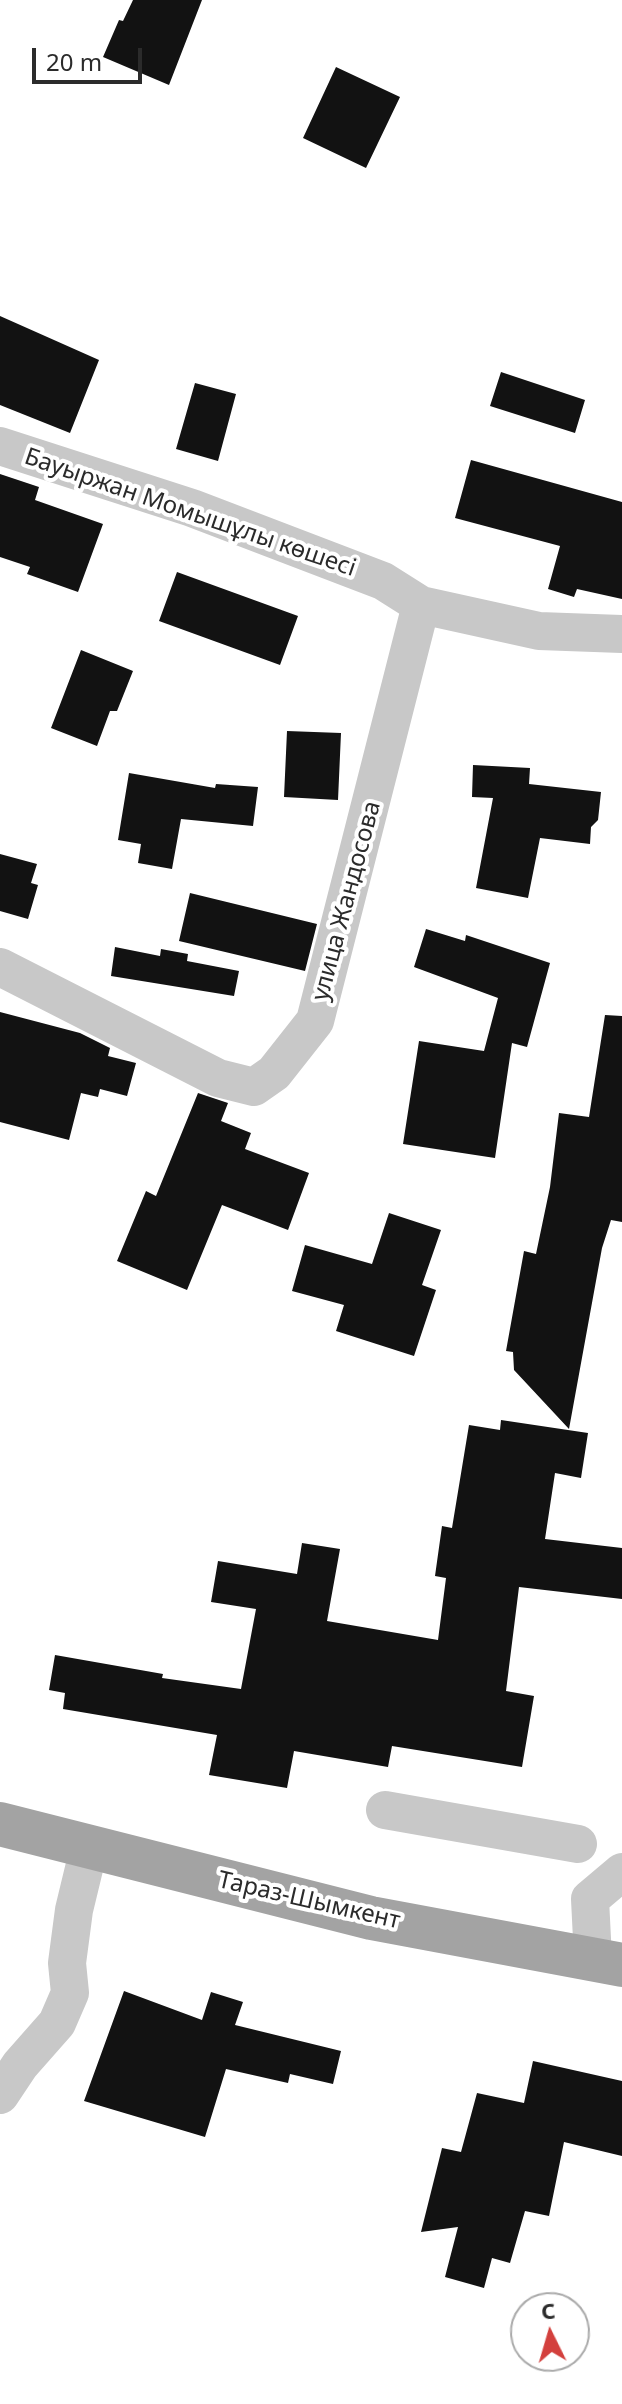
<!DOCTYPE html>
<meta charset="utf-8">
<style>
body{margin:0}
#map{position:relative;width:622px;height:2404px;overflow:hidden;background:#fff;font-family:"Noto Sans",sans-serif}
canvas{display:block}
.north{position:absolute;left:510px;top:2292px;width:80px;height:80px;box-sizing:border-box;background:#fff;border:2px solid #aaa;border-radius:50%;rotate:355deg;font-size:22px;font-weight:700;line-height:32px;text-align:center;color:#2b2b2b}
.north::after{content:'';display:block;margin:auto;width:28px;height:36px;background:#d3403d;clip-path:polygon(50% 0,100% 100%,50% 72%,0 100%)}
.scale{position:absolute;left:32px;top:48px;width:110px;height:36px;box-sizing:border-box;border:4px solid #2b2b2b;border-top:0;padding-left:10px;font-size:24px;line-height:28px;white-space:nowrap;color:#2b2b2b;-webkit-text-stroke:6px #fff;paint-order:stroke}
</style>
<div id="map">
<canvas width="622" height="2404"></canvas>
<div class="north">С</div>
<div class="scale">20 m</div>
</div>
<script>
const ctx = document.querySelector('canvas').getContext('2d');
ctx.lineJoin = 'round';
function fillPath(path, color) { ctx.fillStyle = color; ctx.fill(path, 'evenodd'); }
const poly = rows => new Path2D(rows.map(r => 'M' + r).join(''));
function stroke(path, color, width, dash) { ctx.strokeStyle = color; ctx.lineWidth = width; ctx.lineCap = dash ? 'butt' : 'round'; ctx.setLineDash(dash || []); ctx.stroke(path); }
function label(font, color, halo, rows, align = 'center') {
  ctx.font = font + ' "Noto Sans",sans-serif'; ctx.lineWidth = 8; ctx.setLineDash([]); ctx.textBaseline = 'middle'; ctx.strokeStyle = halo; ctx.fillStyle = color; for (const [text, x, y, turn = 0] of rows) {
    ctx.save(); ctx.translate(x, y); ctx.rotate((+turn || 0) * Math.PI / 180); ctx.textAlign = isNaN(turn) ? turn : align; if (halo) ctx.strokeText(text, 0, 0); ctx.fillText(text, 0, 0); ctx.restore();
  }
}
const building = poly([
 [133,0,202,0,169,85,103,57,119,20,123,21],
 [336,67,400,97,366,168,303,138],
 [0,316,99,360,70,433,0,405],
 [501,372,585,400,575,433,490,406],
 [195,383,236,394,218,461,176,449],
 [471,460,622,502,622,599,577,589,574,597,548,589,560,546,455,518],
 [0,474,39,487,35,500,103,524,78,592,27,574,30,567,0,557],
 [177,572,298,616,280,665,159,621],
 [81,650,133,671,117,711,110,711,97,746,51,728],
 [287,731,341,733,338,800,284,797],
 [473,765,530,768,529,784,601,792,598,820,591,827,590,844,540,838,528,898,476,888,493,798,472,797],
 [129,773,215,788,216,784,258,787,253,826,181,819,172,869,138,863,141,844,118,840],
 [0,854,37,864,31,883,38,885,28,919,0,911],
 [190,893,317,924,305,971,179,941],
 [426,929,465,941,466,935,550,963,527,1047,512,1043,495,1158,403,1144,419,1041,484,1051,498,998,414,967],
 [115,947,160,956,161,949,188,954,187,961,239,971,234,996,111,976],
 [0,1012,80,1033,110,1048,108,1056,136,1063,127,1096,100,1089,98,1097,81,1093,69,1140,0,1122],
 [605,1015,622,1016,622,1222,611,1220,602,1248,569,1429,514,1370,513,1352,506,1351,524,1251,536,1254,550,1187,559,1113,589,1117],
 [198,1093,228,1103,221,1121,251,1133,245,1149,309,1173,288,1230,222,1205,187,1290,117,1261,146,1191,156,1196],
 [389,1213,441,1230,422,1285,436,1290,414,1356,336,1331,344,1305,292,1291,305,1245,372,1264],
 [501,1420,588,1433,581,1478,555,1473,545,1539,622,1548,622,1599,519,1587,506,1691,534,1696,522,1767,392,1746,388,1767,294,1751,287,1788,209,1775,217,1735,63,1709,65,1693,49,1690,55,1655,163,1674,162,1678,241,1689,256,1609,211,1602,218,1561,297,1574,302,1543,340,1549,327,1621,438,1640,446,1578,435,1576,442,1526,452,1528,469,1425,500,1430],
 [124,1991,202,2020,211,1992,243,2002,235,2025,341,2051,333,2084,290,2074,288,2083,226,2069,205,2137,84,2101],
 [533,2061,622,2081,622,2156,564,2142,549,2216,525,2211,510,2263,492,2258,484,2288,445,2277,458,2227,421,2232,442,2148,461,2152,477,2093,524,2103]
]);
const minor = poly([
 [0,446,192,508,383,581,421,605,539,631,622,634],
 [0,967,218,1078,254,1087,274,1073,315,1021,421,605],
 [385,1810,578,1844],
 [593,1959,590,1899,622,1872],
 [0,2095,20,2065,57,2023,70,1993,67,1963,74,1910,89,1848]
]);
const major = poly([
 [0,1824,371,1918,622,1965]
]);
const streetNames = [
 ["Бауыржан Момышұлы көшесі",190,513,19],
 ["улица Жандосова",347,901,-75],
 ["Тараз-Шымкент",309,1901,13]
];
fillPath(building, '#121212');
stroke(minor, '#c8c8c8', 38);
stroke(major, '#a3a3a3', 44);
label('24px', '#2b2b2b', '#fff', streetNames);
</script>
